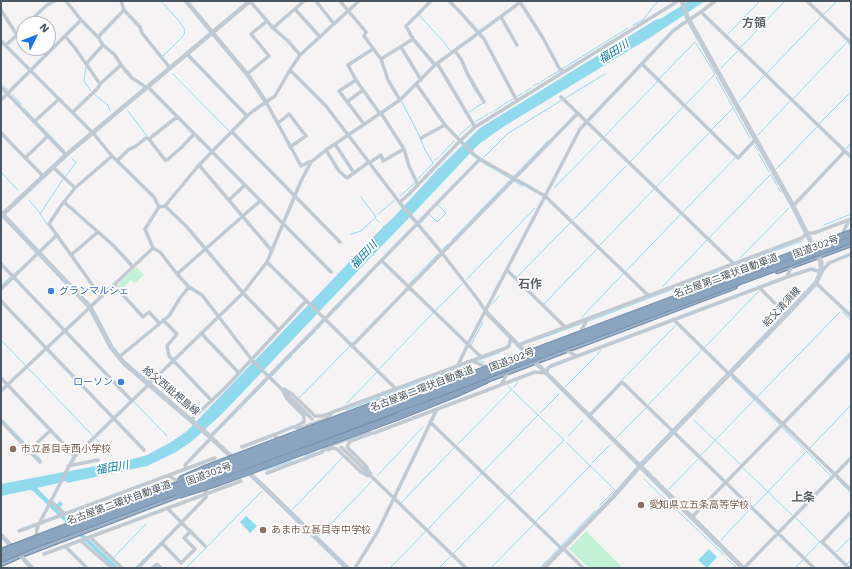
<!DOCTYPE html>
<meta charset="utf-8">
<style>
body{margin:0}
#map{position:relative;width:852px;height:569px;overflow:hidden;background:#f5f3f3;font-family:"Work Sans",sans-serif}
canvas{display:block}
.frame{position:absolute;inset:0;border:2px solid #4a5661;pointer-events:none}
.north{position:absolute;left:16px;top:16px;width:40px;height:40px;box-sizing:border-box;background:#fff;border:1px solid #b7bbc0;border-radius:50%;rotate:47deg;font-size:11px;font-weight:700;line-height:16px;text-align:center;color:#4a5661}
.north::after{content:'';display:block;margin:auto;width:14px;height:18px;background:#1a73e8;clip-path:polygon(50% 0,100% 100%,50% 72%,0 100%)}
</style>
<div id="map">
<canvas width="852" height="569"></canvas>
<div class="frame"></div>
<div class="north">N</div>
</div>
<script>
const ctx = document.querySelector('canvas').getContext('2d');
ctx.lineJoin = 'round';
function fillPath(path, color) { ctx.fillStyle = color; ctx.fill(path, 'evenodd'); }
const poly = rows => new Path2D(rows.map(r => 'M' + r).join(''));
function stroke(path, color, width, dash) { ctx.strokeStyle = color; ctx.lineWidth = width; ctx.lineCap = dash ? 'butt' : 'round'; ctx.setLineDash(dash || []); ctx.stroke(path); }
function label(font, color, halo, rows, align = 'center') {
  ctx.font = font + ' "Work Sans","Noto Sans JP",sans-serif'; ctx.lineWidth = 3.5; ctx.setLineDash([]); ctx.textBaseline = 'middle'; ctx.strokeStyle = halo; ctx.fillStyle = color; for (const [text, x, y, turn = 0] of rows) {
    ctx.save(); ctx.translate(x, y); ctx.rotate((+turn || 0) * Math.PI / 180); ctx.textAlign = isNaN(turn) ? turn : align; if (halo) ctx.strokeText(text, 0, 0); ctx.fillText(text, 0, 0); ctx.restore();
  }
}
const green = poly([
 [136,267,144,275,135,283,131,280,121,290,117,285],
 [586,531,621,566,619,568,589,568,569,549]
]);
const water = poly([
 [689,1,705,1,651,37,503,127,479,144,408,219,408,220,407,220,374,254,374,256,373,255,222,414,191,442,176,452,147,466,67,483,66,481,37,488,55,506,60,501,63,504,58,510,119,568,113,568,33,491,30,490,1,496,1,484,133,459,147,455,171,442,187,431,383,227,383,226,384,226,393,218,438,169,438,168,439,168,480,128,657,19,660,19],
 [246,516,257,526,250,533,240,522],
 [709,549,717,557,707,568,698,560]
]);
const stream = poly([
 [161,1,179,21,185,30,184,35,162,57],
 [653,7,658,1],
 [419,15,444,42,450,51],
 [823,15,837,1],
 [633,25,643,20,652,8],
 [728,34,760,1],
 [849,44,851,45],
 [740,48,785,1],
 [86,67,84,81,91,91],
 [721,68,738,51],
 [562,69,628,28],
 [173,74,229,131],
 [766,74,821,17],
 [716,77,750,138],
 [547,78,559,71],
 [659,79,695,42,715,74,686,104],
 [470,81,476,92],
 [541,82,545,79],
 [3,85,8,90],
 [533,86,539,83],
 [525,92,531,88],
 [12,94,21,104],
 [94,94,108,105,110,111],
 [516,97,523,93],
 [564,99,605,74],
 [793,99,847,42],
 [402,102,420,137],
 [739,102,764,76],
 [504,104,513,99],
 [25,109,34,119],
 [128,111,147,136],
 [494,111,503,105],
 [469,112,483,103],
 [490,113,492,112],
 [37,122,64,150],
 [475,122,488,114],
 [819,124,851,92],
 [711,130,733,108],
 [459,135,471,125],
 [758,135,790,101],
 [604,137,657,82],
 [421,140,425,150,433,163],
 [754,145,758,151],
 [846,149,851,143],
 [759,154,769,172],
 [441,155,454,141],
 [483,158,507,134,562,100],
 [435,160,439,157],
 [630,162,683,107],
 [776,169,817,127],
 [1,172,18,190],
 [771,175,777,185],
 [66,176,76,162,72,159],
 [514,176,548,141],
 [418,179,433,163],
 [514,181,523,186],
 [656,187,709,133],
 [554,188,602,139],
 [778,188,781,192],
 [400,196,415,183],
 [29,200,40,213],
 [683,212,735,158],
 [378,214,395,200],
 [376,219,379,222],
 [573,220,626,166],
 [421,223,429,214,437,222,446,213,438,205],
 [47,224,40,214,63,179],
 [824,225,851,214],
 [351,234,361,231,376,217,361,197],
 [709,238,771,174],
 [403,240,417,226],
 [452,240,511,179,480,161],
 [599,246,654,189],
 [442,250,448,244],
 [763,255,802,241],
 [740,258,789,208],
 [626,271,680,215],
 [15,273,20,269],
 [517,277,571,222],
 [467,279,535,208],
 [409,284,438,254],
 [1,286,10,277],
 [359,286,365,280],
 [663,286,707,240],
 [409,290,414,294],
 [343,302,357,288],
 [849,302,851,300],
 [493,303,499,296],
 [544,304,597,249],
 [336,310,342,304],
 [436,310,462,284],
 [843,312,851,321],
 [582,317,623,274],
 [328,318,334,312],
 [589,321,757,257],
 [318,329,324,322],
 [310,337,316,331],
 [1,340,25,365],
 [531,342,583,323],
 [302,345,309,338],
 [471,345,483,322],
 [704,348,759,291],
 [294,353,301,346],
 [597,355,601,350],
 [478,360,499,353],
 [287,361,292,356],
 [479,361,484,362],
 [28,368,92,435],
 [279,369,285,362],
 [379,369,433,313],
 [828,375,851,351],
 [272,376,278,370],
 [732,378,780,425],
 [622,380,676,325],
 [508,386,512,389],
 [514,387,518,382],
 [565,387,595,357],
 [513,391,539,416],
 [757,397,840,312],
 [299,398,350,346],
 [134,402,167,436],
 [347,403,377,372],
 [648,405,702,350],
 [346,410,472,363],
 [540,413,559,394],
 [1,418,29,447],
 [694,420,740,464],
 [783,428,831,476],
 [217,432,266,382],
 [568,436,583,420],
 [616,438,646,408],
 [96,439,112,456],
 [566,442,615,490,600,505],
 [457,445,512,389],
 [810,448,851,405],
 [32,450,41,460],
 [305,456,316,451,318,449],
 [700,456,755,399],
 [592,463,610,445],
 [743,468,792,515],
 [265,470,292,461],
 [484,471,538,415],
 [377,476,423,427],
 [644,479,724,555],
 [837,479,851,493],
 [669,489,698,459],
 [509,496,564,440,540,417],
 [401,503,454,448],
 [753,507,807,451],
 [293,509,343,457],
 [796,518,821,543],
 [536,521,590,466],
 [428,529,481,474],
 [319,536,372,481],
 [721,540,750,509],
 [561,546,595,511],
 [836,552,851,537],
 [453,554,506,499],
 [805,557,820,542],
 [113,558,146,524],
 [727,559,737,568],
 [847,564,851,560],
 [850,566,851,565],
 [3,568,4,567],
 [135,568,170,533],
 [186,568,262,491],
 [390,568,425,532],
 [439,568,451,556],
 [491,568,533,525],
 [540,568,559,548],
 [795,568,803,560]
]);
const minor = poly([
 [66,1,81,20,98,37,103,45,115,55,121,65,132,78,143,85,146,88],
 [121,1,124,10,140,27,142,33,170,68],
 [250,1,273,28,288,41,300,55],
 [316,1,334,24],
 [340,1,366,32,364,36,381,59,388,80,400,100],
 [359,1,300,55,290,70,326,106,400,203,442,253,479,301,486,312],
 [431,1,406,26,413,39,435,65],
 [449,1,461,13,484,39,517,101],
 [807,1,851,43],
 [520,2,543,38,559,68,563,72],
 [295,9,320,37],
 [1,10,17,35],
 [701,12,851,157],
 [501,17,517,45],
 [32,24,31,20,47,5,54,1],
 [273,28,304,1],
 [65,36,75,48,100,84,98,88,73,112],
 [98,37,124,10],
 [1,41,93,133,112,156,154,197,159,207],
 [6,45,17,35,24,31],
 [401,47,421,80],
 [373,49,348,65,356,80,380,114],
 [455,51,461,59,468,75,484,102],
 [187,54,247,116],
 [381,59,413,39],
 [437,63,475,127],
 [86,64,103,45],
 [642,64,738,158,755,140],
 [247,74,269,56,251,34,267,21],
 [356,80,339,91,364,124],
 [100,84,121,65],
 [417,85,445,125,473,154,480,159,545,196,648,295],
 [1,87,66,155],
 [148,87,331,272],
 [561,97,733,263],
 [1,100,81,20],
 [266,102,301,166,309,162,311,162],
 [347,102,363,90],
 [34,122,59,99],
 [278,123,289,114,306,136,290,147],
 [232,132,340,242],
 [1,133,43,176],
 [421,138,445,125],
 [149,139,177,117],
 [335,144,354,173],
 [404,149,409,166,418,185],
 [326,150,339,171,347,178,369,162],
 [25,158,48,136],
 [117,161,128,150,136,146,146,138,149,139,165,160,167,160,182,147,194,134],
 [369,163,381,155,383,161,404,149,381,113],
 [199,165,272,251],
 [53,167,75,188],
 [229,200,245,185],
 [64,202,114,246,133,267],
 [400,202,409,194,460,141,475,127,678,1],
 [165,206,199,165,247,116,253,111,275,96,290,70],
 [793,206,845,151],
 [841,237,849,220],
 [71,255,98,232],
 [757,255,781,266],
 [382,261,481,357],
 [267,262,396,389],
 [1,264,132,401],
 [507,270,565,327],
 [177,274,260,201],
 [787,277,792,265],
 [816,283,851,316],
 [114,285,143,317,149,312,159,323],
 [759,287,786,315],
 [1,289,57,235],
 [243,293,186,226,165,206,159,207,145,229,153,248,160,252,177,274,189,287,202,295,252,360,312,419],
 [243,293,279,330],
 [101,297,49,224,60,207,75,188,112,156],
 [1,301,144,450],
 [673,319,729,374],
 [163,320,177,334,167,346,169,356,212,401],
 [201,333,237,371],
 [580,333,588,318],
 [518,345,802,238,807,233,814,233,851,219],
 [352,346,578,113],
 [565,350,577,356],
 [119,357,169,316,180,298,189,287],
 [472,361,489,368],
 [458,365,468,344,580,129,673,31,681,25,701,12,715,1],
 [730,373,851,490],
 [1,378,75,456],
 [501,385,508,372],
 [284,389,292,394,315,416,322,416,331,413],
 [1,391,153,248],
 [283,391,287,399,304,416,304,422,295,427],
 [589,416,622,382,814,568],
 [191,420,226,387,306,301],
 [1,421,40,462],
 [430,422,562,549],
 [370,434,351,441,349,443,347,447,366,466,370,473],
 [210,437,480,159],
 [276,443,276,434,293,427,301,428,326,419,333,412,506,348,509,346,511,338],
 [242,447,276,434],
 [341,447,466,568],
 [29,450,51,430],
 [328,450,332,448,337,449,361,472,368,476],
 [321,452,331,445,362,434,374,433,535,372,546,373,548,368,551,366,787,277,811,269,821,272,829,263,851,254],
 [68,466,98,460],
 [186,469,185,465,211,438],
 [267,473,322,452],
 [169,476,181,483],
 [51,501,65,514],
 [167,508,205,546],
 [692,517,851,354],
 [19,531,215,458],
 [90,537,122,568],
 [36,539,37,529,39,524,68,468,75,456,243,293,267,262,301,181,311,162,326,150,400,100,435,65,522,1],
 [81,541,112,568],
 [162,543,181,563,195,549,184,538,191,531],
 [65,546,87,568],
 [563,548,583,568],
 [44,554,241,481],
 [138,568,206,497,204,495,209,485],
 [152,568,157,564,161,568],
 [355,568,378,531,437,409],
 [744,568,851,458],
 [849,568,822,542,851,512]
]);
const tertiary = poly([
 [186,1,247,74,266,102],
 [3,214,66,155,250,1],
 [486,312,528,355],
 [533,360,640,466,613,497,544,568],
 [1,535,32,568]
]);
const secondary = poly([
 [682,1,687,17,793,206,821,262,821,272,816,283,786,315,640,466,743,568],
 [1,213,90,307,111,347,124,363,207,434,264,487,347,568]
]);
const trunk = poly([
 [778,270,849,244],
 [482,381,734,286],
 [278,457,442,396],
 [1,563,19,555,182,493]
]);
const motorway = poly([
 [382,402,406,394,438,386],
 [397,417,455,394,486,380]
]);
const motorwayBridge = poly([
 [180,480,207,468,382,402],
 [179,495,214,484,397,417],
 [1,552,124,505,851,233],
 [1,559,31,546,538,356,851,240]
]);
const markers = [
 [51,291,4,"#3f7fe0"],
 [121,382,4,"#3f7fe0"],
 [13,449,4,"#8d6e63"],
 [641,505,4,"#8d6e63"],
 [263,530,4,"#8d6e63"]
];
const streetNames = [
 ["国道302号",816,247,-20],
 ["名古屋第二環状自動車道",726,276,-20],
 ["給父清須線",782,307,-47],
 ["国道302号",512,360,-21],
 ["名古屋第二環状自動車道",422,389,-21],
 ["給父西枇杷島線",171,391,40],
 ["国道302号",209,474,-20],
 ["名古屋第二環状自動車道",119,503,-20]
];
const shopNames = [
 ["グランマルシェ",59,291],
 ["ローソン",113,382,"right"]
];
const educationNames = [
 ["市立甚目寺西小学校",21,449],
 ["愛知県立五条高等学校",649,505],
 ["あま市立甚目寺中学校",271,530]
];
const waterNames = [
 ["福田川",614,52,-32],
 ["福田川",364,255,-47],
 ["福田川",112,468,-10]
];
const quarterNames = [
 ["方領",754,23],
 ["石作",530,284],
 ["上条",803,497]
];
fillPath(green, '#c3f1d5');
fillPath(water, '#90daee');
stroke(stream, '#90daee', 1);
stroke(trunk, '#7690ad', 8);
stroke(motorway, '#7690ad', 8);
stroke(minor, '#c1cad2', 3.5);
stroke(tertiary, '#c1cad2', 4.5);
stroke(secondary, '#c1cbd6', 5);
stroke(trunk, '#9fb4c9', 5.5);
stroke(motorway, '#8ba5c1', 6);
stroke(motorwayBridge, '#7690ad', 8, []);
stroke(motorwayBridge, '#8ba5c1', 6);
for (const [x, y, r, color] of markers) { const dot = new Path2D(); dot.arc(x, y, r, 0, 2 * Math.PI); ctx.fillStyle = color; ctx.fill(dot); stroke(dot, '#fff', 1.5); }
label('10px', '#4a5661', '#fff', streetNames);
label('10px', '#366cbe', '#fff', shopNames, 'left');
label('10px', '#785e54', '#fff', educationNames, 'left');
label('italic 11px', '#0c7c9b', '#fff', waterNames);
label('bold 12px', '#5f6368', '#fff', quarterNames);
</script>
